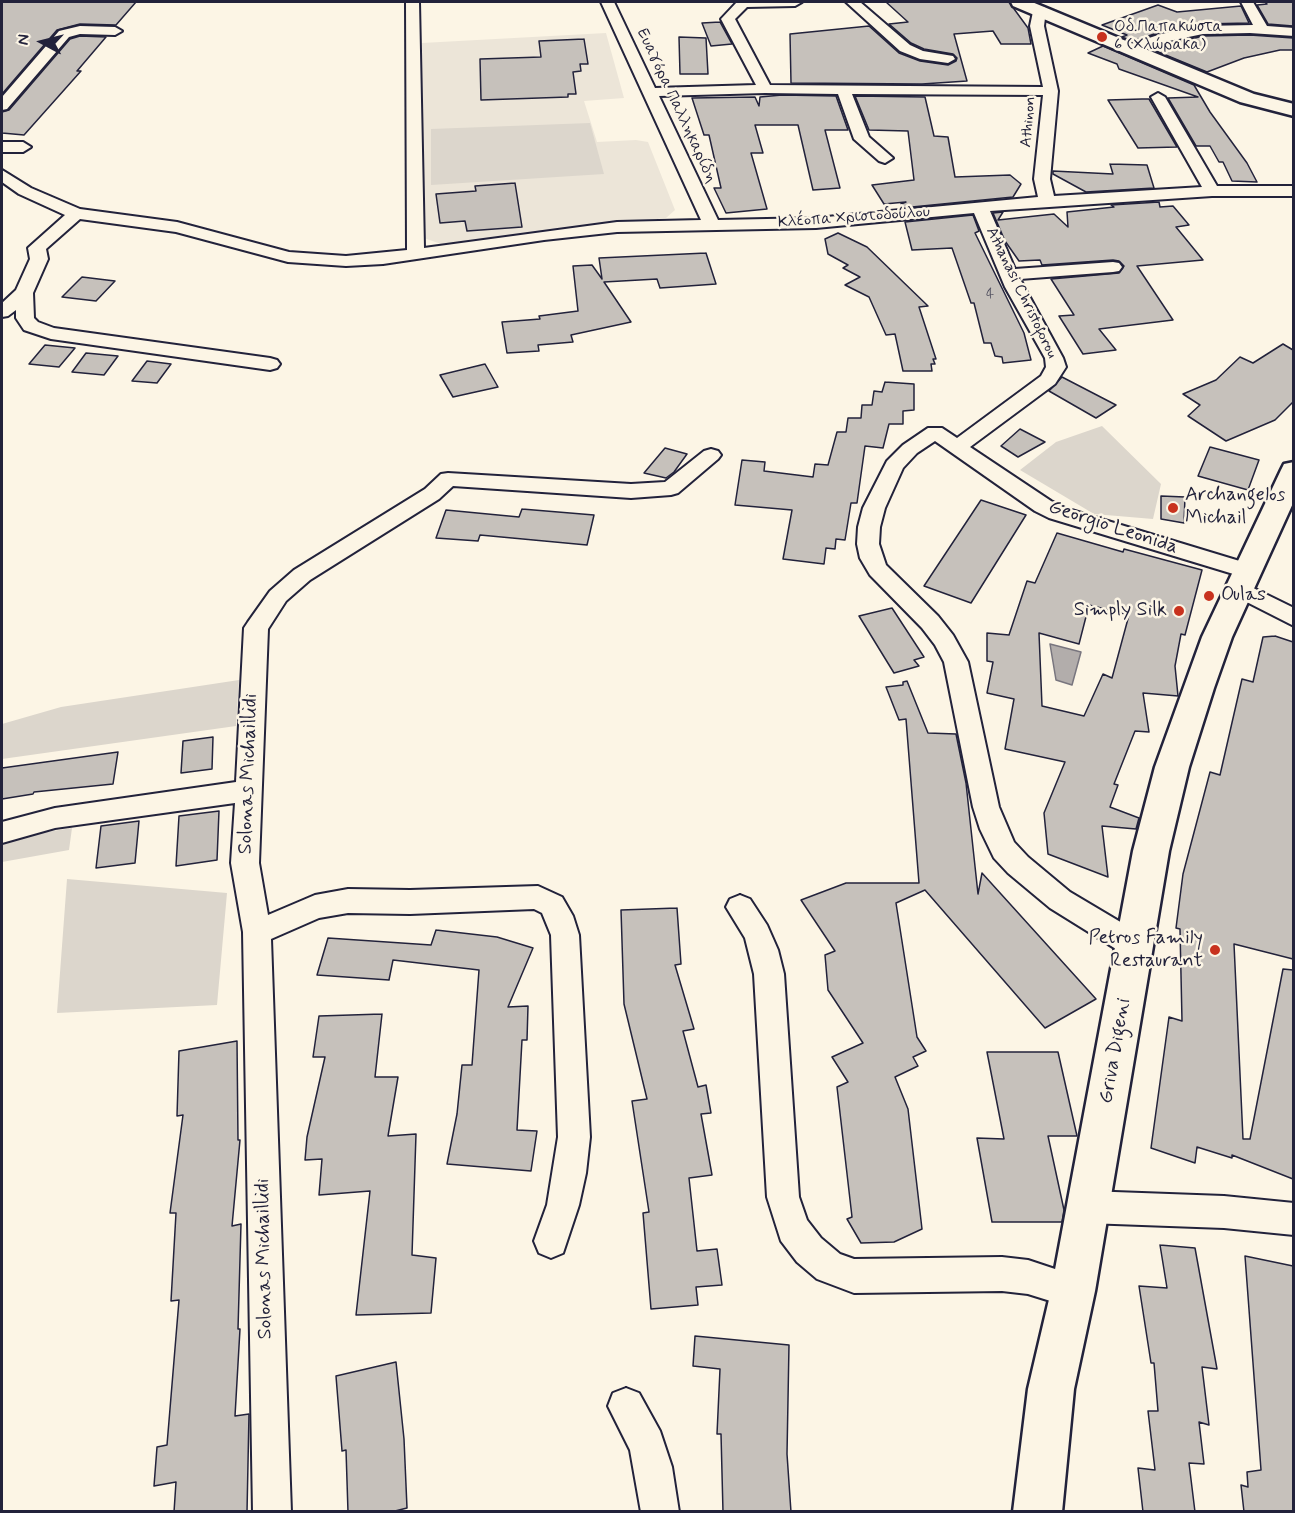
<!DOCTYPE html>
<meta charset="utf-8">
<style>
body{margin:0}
#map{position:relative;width:1295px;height:1513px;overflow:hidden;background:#fcf5e5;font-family:Mynerve,sans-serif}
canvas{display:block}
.frame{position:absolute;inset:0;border:3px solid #22223b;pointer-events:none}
.north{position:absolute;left:12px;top:12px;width:60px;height:60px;-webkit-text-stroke:4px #fcf5e5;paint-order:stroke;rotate:277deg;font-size:16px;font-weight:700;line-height:24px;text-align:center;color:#22223b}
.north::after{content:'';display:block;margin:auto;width:21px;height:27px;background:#22223b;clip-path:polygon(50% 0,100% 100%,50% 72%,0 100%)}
</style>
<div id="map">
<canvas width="1295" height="1513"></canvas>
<div class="frame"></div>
<div class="north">N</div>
</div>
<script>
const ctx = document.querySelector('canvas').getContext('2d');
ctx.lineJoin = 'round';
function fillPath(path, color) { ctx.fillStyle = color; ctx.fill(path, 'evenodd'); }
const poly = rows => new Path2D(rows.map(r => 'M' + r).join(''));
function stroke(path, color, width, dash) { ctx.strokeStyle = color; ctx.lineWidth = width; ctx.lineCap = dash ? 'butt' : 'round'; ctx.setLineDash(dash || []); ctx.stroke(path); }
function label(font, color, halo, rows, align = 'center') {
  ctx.font = font + ' Mynerve,sans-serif'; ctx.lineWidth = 5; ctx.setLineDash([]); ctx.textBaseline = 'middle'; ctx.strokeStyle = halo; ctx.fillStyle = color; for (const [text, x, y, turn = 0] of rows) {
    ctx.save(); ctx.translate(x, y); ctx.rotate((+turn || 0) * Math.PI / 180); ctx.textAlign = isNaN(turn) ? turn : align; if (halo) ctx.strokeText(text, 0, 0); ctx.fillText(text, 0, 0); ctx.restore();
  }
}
const built = poly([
 [606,33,624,98,584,101,597,142,636,140,648,142,675,210,666,218,441,244,421,237,422,43]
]);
const green = poly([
 [590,123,604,174,431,185,431,129],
 [1102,426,1161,484,1153,519,1094,514,1020,470,1056,442],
 [239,680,236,726,2,759,2,724,61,707],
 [72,828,69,850,2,862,2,839],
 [67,879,227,893,217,1005,57,1013]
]);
const water = poly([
 [1050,644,1081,652,1072,685,1056,680,1050,644]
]);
const building = poly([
 [2,2,136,2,116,25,80,24,57,30,2,94,2,2],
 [886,2,1009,2,1028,28,1031,44,1001,44,993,31,954,34,967,81,922,84,791,83,790,34,869,26,899,53,920,61,948,65,956,61,957,58,953,54,924,49,911,43,889,24,908,22,886,2],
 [1265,2,1293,2,1293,26,1268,24,1257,5,1267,4,1265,2],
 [1158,5,1177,12,1241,6,1249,23,1203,24,1161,32,1132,41,1122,37,1127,35,1102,25,1158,5],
 [720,22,732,44,711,46,702,23,720,22],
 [1250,35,1293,38,1293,50,1280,50,1244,58,1207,72,1151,49,1203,36,1250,35],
 [80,36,106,37,77,71,81,71,24,135,2,133,2,112,9,110,70,39,80,36],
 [679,37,706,38,708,74,680,74,679,37],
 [584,39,588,64,580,64,581,71,573,72,576,94,568,94,568,97,481,100,480,59,541,57,539,41,584,39],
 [1103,46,1194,85,1210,112,1247,163,1257,182,1232,181,1223,162,1219,162,1210,146,1196,146,1168,98,1198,97,1119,69,1117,64,1088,53,1103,46],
 [782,95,836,96,848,130,825,130,840,188,813,190,798,125,755,125,763,153,751,153,767,209,726,213,714,188,721,188,709,135,704,135,692,98,755,97,759,106,760,97,782,95],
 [855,96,925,97,934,136,948,137,955,177,1010,175,1021,184,1013,197,902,208,901,204,906,202,884,204,872,185,914,180,908,131,869,130,855,96],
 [1142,99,1149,99,1177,147,1138,148,1108,100,1142,99],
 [1110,164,1147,165,1154,188,1086,192,1053,174,1053,171,1113,174,1110,164],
 [515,183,522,227,467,231,465,221,440,223,436,194,476,191,475,186,515,183],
 [1159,202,1160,207,1173,206,1189,225,1176,227,1203,260,1137,266,1173,320,1099,329,1116,350,1083,354,1059,316,1074,315,1051,279,1119,273,1124,266,1119,261,1113,260,1042,265,1040,260,1019,261,1005,241,993,213,1003,212,998,220,1054,214,1068,227,1067,212,1114,207,1111,205,1159,202],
 [973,215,979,231,975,233,1024,333,1031,360,1003,363,1002,357,995,356,991,343,984,343,974,303,971,303,952,248,912,250,905,222,973,215],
 [838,233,867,247,928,306,919,307,936,359,933,359,935,364,931,364,932,371,903,371,895,334,886,335,869,297,845,285,860,277,843,268,848,265,828,254,825,239,838,233],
 [706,253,716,284,660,288,657,279,604,282,631,322,571,335,573,342,538,345,539,351,507,353,502,322,540,319,539,316,578,311,573,266,592,265,602,279,599,258,706,253],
 [82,277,115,281,96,301,62,297,82,277],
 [1283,344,1293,350,1293,402,1275,420,1226,441,1188,416,1200,405,1183,394,1216,380,1240,357,1253,363,1283,344],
 [45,345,75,348,59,367,29,364,45,345],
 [86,353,118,356,104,375,72,372,86,353],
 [147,361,171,364,157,383,132,381,147,361],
 [485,364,498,387,453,397,440,375,485,364],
 [1062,377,1116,405,1096,418,1049,391,1062,377],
 [885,382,914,384,914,410,903,411,903,424,889,424,883,448,865,446,857,503,851,503,845,540,836,539,835,549,826,548,824,564,783,559,792,510,735,505,742,460,765,462,764,471,813,477,815,464,828,465,837,432,846,432,848,418,861,418,862,405,872,405,874,391,882,392,885,382],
 [1020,429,1045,442,1018,457,1001,446,1020,429],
 [1210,447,1259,460,1248,490,1198,476,1210,447],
 [665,448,687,454,674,472,666,478,644,473,665,448],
 [1161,496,1185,497,1184,523,1161,519,1161,496],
 [981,500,1026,515,971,603,924,586,981,500],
 [522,509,594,515,587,545,480,535,478,541,436,538,446,510,519,517,522,509],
 [1057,533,1123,552,1124,549,1202,570,1185,635,1181,634,1175,666,1178,696,1143,693,1149,732,1135,731,1114,784,1118,785,1110,807,1139,818,1136,829,1102,826,1108,877,1048,854,1044,813,1065,762,1005,749,1014,699,987,693,993,662,987,661,987,633,1009,635,1027,581,1035,583,1057,533],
 [1089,605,1129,615,1112,678,1103,674,1084,716,1042,706,1039,633,1079,644,1089,605],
 [892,608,924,657,914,660,919,666,894,673,859,616,892,608],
 [1275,636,1293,642,1293,959,1234,944,1243,1139,1250,1139,1283,969,1293,970,1293,1179,1232,1155,1232,1158,1197,1147,1195,1163,1151,1148,1169,1017,1182,1021,1180,929,1176,928,1183,874,1210,772,1220,775,1242,679,1253,682,1263,637,1275,636],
 [907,681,928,733,956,734,966,783,978,894,982,873,1096,999,1045,1028,925,890,896,903,917,1037,926,1051,913,1057,918,1066,895,1077,908,1109,922,1229,894,1242,861,1243,847,1219,852,1217,837,1087,848,1082,832,1057,863,1043,828,990,825,955,835,951,801,900,846,883,919,883,906,719,899,720,886,687,903,685,903,682,907,681],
 [213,737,212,769,181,773,183,741,213,737],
 [118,752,113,784,34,792,33,794,2,799,2,768,118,752],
 [219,811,217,860,176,866,179,816,219,811],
 [139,821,135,863,96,868,101,826,139,821],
 [677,908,681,964,675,965,694,1029,683,1031,698,1087,706,1085,711,1113,701,1114,712,1175,689,1178,697,1251,717,1249,722,1285,696,1287,698,1305,651,1309,643,1213,649,1212,632,1101,647,1099,624,1004,621,910,677,908],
 [436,930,497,937,533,948,508,1007,528,1006,527,1040,522,1040,517,1130,537,1131,531,1171,447,1164,457,1114,462,1065,472,1065,479,970,393,960,389,980,317,975,328,938,431,945,436,930],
 [382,1014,375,1077,398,1077,388,1136,416,1134,412,1255,436,1258,431,1313,356,1315,370,1191,319,1195,322,1159,305,1160,307,1137,325,1057,313,1057,319,1016,382,1014],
 [237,1041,238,1140,240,1140,232,1226,241,1224,238,1329,240,1329,235,1416,249,1414,247,1512,174,1512,176,1482,154,1486,157,1447,167,1445,179,1300,171,1301,176,1213,170,1213,183,1115,177,1116,179,1051,237,1041],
 [987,1052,1058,1052,1077,1136,1048,1136,1064,1210,1062,1222,992,1222,977,1138,1004,1139,987,1052],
 [1160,1245,1195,1248,1217,1369,1202,1367,1209,1425,1199,1422,1204,1464,1189,1463,1195,1512,1143,1512,1138,1468,1155,1470,1148,1411,1158,1411,1154,1363,1151,1363,1139,1286,1167,1288,1160,1245],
 [1245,1256,1293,1266,1293,1512,1244,1512,1241,1485,1248,1487,1247,1472,1261,1470,1245,1256],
 [695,1336,789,1345,787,1454,791,1512,723,1512,721,1434,717,1434,720,1369,693,1366,695,1336],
 [396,1362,404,1439,407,1508,391,1512,348,1512,346,1450,342,1451,336,1376,396,1362]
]);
const minor = poly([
 [406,2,419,2,424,248,617,222,701,220,601,2,614,2,655,88,756,85,721,19,737,2,802,2,795,6,747,7,735,19,770,85,1043,87,1030,26,1034,7,1044,7,1046,10,1044,26,1058,91,1050,179,1054,196,1202,187,1151,97,1158,93,1165,97,1217,186,1294,186,1294,196,1212,196,990,211,1015,269,1113,262,1119,263,1122,267,1119,271,1113,272,1020,279,1063,358,1066,367,1055,384,970,447,1051,501,1065,508,1256,566,1259,571,1256,576,1248,578,1240,576,1049,518,1035,511,935,441,917,453,903,468,885,508,880,527,879,544,886,565,938,616,953,635,968,662,999,807,1014,842,1028,857,1070,892,1144,936,1148,945,1144,954,1134,957,1124,954,1050,908,1008,873,994,858,980,829,973,807,944,662,935,645,922,628,870,575,860,558,857,544,858,527,863,508,887,461,903,445,928,428,942,428,957,438,1041,376,1046,367,1045,358,1005,287,974,213,816,228,617,232,544,240,383,264,346,266,288,262,176,232,80,219,46,249,48,259,33,293,34,318,38,322,54,328,270,358,277,360,280,364,277,368,270,370,51,339,24,330,16,318,16,310,8,316,2,317,2,303,16,290,30,259,28,248,65,215,19,194,2,182,2,170,31,188,80,209,177,222,289,252,346,256,407,250,406,2],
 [765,93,838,94,854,139,879,161,885,163,893,158,869,137,852,94,1043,95,1034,179,1038,197,816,218,718,220,659,96,765,93],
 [846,2,860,2,910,45,923,51,953,56,955,59,948,63,920,59,900,51,846,2],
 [1241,2,1253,2,1267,26,1294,28,1294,36,1250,33,1203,34,1169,41,1130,53,1123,49,1125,46,1161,34,1203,26,1253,25,1241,2],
 [80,26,115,27,122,31,115,35,80,34,69,37,7,109,2,110,2,97,59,31,80,26],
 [2,142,23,142,31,147,23,152,2,152,2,142],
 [711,449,718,451,721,455,718,459,678,493,671,495,631,498,453,486,439,499,310,580,286,601,268,629,259,863,268,915,315,895,348,889,410,890,538,886,562,897,573,916,579,935,590,1137,586,1173,579,1205,563,1253,551,1258,539,1253,534,1241,547,1205,558,1137,551,935,542,913,534,909,410,914,348,913,319,918,271,939,291,1512,253,1512,243,932,231,863,235,803,55,828,2,843,2,822,55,808,236,782,244,628,248,622,270,591,294,570,425,489,441,474,448,473,631,484,665,482,704,451,711,449],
 [1239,581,1294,608,1294,626,1231,594,1228,589,1231,584,1239,581],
 [740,895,750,899,767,925,778,950,784,974,799,1197,807,1220,821,1238,840,1254,854,1259,1002,1257,1028,1260,1085,1279,1090,1291,1085,1303,1073,1308,1028,1294,1002,1291,854,1293,817,1279,797,1262,781,1241,767,1197,754,974,745,938,726,907,730,899,740,895],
 [1087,1191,1224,1196,1294,1203,1294,1235,1224,1228,1087,1223,1075,1218,1071,1207,1075,1196,1087,1191],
 [626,1388,639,1393,660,1431,672,1467,679,1512,641,1512,630,1450,608,1406,613,1393,626,1388]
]);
const secondary = poly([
 [1011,2,1032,2,1254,94,1294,104,1294,116,1240,102,1013,6,1011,2],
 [1294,462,1294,501,1232,637,1214,688,1189,767,1169,851,1095,1291,1074,1389,1062,1512,1013,1512,1028,1389,1051,1291,1133,851,1155,767,1202,637,1281,470,1284,464,1294,462]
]);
const markers = [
 [1102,37,6,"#c8321e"],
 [1173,508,6,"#c8321e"],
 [1209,596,6,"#c8321e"],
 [1179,611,6,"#c8321e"],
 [1215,950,6,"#c8321e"]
];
const farNumbernames = [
 ["4",990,295]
];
const farPoinames = [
 ["Οδ.Παπακώστα",1114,28],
 ["6 (Χλώρακα)",1114,46]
];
const farStreetnames = [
 ["Ευαγόρα Παλληκαρίδη",676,106,65],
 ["Athinon",1029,122,-85],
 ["Κλέοπα Χριστοδούλου",854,218,-4],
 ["Athanasi Christoforou",1021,293,64]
];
const poiNames = [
 ["Archangelos",1185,496],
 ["Michail",1185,519],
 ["Oulas",1221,596],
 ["Simply Silk",1167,611,"right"],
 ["Petros Family",1203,939,"right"],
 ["Restaurant",1203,962,"right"]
];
const streetNames = [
 ["Georgio Leonida",1113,528,18],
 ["Solonas Michaillidi",249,774,-88],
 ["Griva Digeni",1116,1051,-80],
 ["Solonas Michaillidi",265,1259,-91]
];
fillPath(built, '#ece5d8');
fillPath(green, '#dcd6cc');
fillPath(water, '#b2adab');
stroke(water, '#78757e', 1.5);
fillPath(building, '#c6c1bb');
stroke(building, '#22223b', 1.5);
stroke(minor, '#22223b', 4);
stroke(secondary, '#22223b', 5);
fillPath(minor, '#fcf5e5');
fillPath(secondary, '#fcf5e5');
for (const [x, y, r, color] of markers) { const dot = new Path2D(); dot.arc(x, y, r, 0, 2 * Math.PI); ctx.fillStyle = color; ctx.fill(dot); stroke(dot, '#fcf5e5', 2); }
label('14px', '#4b4a5b', null, farNumbernames);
label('16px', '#22223b', '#fcf5e5', farPoinames, 'left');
label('16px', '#22223b', '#fcf5e5', farStreetnames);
label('20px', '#22223b', '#fcf5e5', poiNames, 'left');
label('20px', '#22223b', '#fcf5e5', streetNames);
</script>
